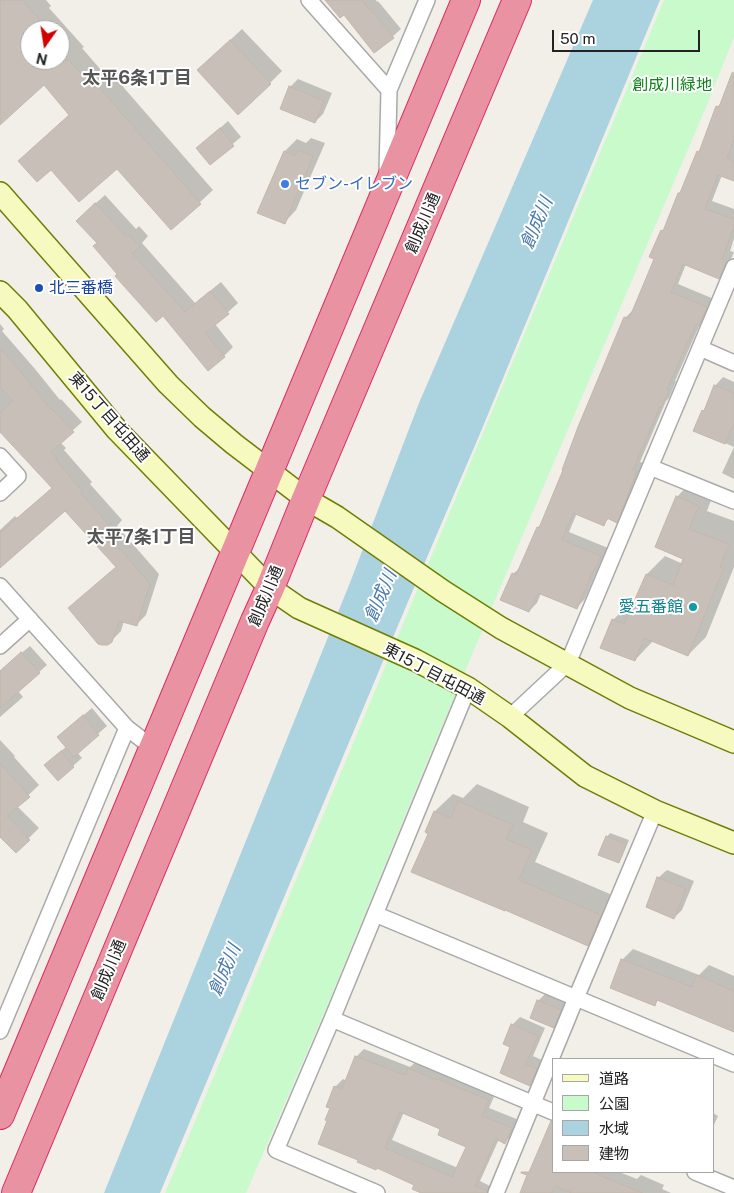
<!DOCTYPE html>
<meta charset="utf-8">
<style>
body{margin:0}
#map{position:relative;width:734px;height:1193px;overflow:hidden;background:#f2efe9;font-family:"Public Sans","Noto Sans JP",sans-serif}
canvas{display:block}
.legend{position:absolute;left:552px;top:1058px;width:162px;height:115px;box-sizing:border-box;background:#fff;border:1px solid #a7a7a7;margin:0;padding:6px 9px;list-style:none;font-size:15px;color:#222}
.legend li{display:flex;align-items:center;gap:10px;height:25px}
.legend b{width:25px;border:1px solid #a7a7a7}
.north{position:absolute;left:20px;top:20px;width:50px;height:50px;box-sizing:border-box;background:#fff;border:1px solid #a7a7a7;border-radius:50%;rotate:193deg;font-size:14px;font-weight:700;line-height:20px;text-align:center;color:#222}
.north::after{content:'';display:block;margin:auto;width:18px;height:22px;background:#d40000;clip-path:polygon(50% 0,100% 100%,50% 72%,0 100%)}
.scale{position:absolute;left:552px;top:30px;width:148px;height:22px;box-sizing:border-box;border:2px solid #222;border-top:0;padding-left:6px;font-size:15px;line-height:18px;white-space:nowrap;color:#222;-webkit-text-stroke:4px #fff;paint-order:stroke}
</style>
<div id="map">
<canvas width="734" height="1193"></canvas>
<ul class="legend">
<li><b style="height:6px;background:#f7fabf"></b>道路</li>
<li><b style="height:14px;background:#c8facc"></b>公園</li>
<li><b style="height:14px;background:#aad3df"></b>水域</li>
<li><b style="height:14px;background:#c7bfb8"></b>建物</li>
</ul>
<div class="north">N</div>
<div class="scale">50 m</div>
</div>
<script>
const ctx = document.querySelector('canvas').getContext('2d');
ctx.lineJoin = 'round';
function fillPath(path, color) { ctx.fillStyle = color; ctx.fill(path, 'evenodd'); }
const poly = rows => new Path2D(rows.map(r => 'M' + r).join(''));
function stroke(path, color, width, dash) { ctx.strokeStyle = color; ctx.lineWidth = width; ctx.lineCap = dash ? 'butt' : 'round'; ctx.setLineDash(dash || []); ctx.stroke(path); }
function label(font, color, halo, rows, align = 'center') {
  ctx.font = font + ' "Public Sans","Noto Sans JP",sans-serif'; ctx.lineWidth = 4; ctx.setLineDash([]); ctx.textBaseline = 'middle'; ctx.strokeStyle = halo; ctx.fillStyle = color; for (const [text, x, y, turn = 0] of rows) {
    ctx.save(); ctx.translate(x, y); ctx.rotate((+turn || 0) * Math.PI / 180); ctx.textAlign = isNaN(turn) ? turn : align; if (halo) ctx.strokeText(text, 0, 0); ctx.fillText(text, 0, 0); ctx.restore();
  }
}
const park = poly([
 [664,0,734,0,734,37,707,105,498,593,431,752,330,999,246,1193,165,1193]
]);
const water = poly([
 [593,0,660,0,479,436,407,604,160,1193,104,1193,351,580,419,403]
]);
const shadow = poly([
 [1,0,46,0,51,6,49,8,84,47,82,48,107,77,111,73,213,190,171,229,45,83,0,124,0,1],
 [30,30,60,30,60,60,30,60],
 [327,0,376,0,377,2,378,1,401,29,375,52,344,14],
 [242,29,282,71,270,83,211,58],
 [734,71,734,179,722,175,712,201,734,209,734,239,730,251,734,252,726,270,718,278,686,264,678,284,714,299,707,316,700,324,675,381,676,381,669,398,666,401,640,462,644,463,624,513,616,521,609,518,604,524,577,513,569,532,608,548,603,561,600,564,585,599,577,607,541,593,537,603,529,611,513,574,522,566,538,527,543,522,625,318,633,310,656,259,662,231,665,228,679,193,682,190,698,152,702,148,717,107,723,101],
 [298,79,332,93,323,114,315,122,290,87],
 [228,121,241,137,210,163,198,148],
 [311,138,325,143,296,210,284,223,285,151,297,139,306,143],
 [105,195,136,229,139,226,148,236,142,243,195,303,221,282,238,303,215,324,233,347,224,356,163,314,118,274,98,243,87,211],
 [0,324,4,329,2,331,35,369,60,400,61,399,82,422,60,442,66,448,64,450,92,482,90,484,122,520,117,526,159,574,146,615,136,625,124,621,121,631,111,641,117,567,65,509,0,561,0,530,15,516,17,518,53,487,0,430],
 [723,377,734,382,734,479,722,473,734,447,695,430,703,411,706,407,715,386],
 [695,478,716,487,707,511,734,521,734,567,706,637,688,655,653,641,635,660,613,620,631,602,634,603,647,574,665,556,683,564,685,558,677,497],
 [30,646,47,665,18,691,23,697,0,717,0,671],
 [92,708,107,726,77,752,82,758,58,779,54,757,67,746,67,729],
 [0,740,15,756,14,757,39,785,17,806,39,828,16,851,0,835],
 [477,784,529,807,523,822,548,833,535,862,617,897,605,927,588,944,426,832,435,811,453,794,463,798],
 [610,833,629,840,622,857,618,861,607,837],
 [667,870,694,881,682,910,674,918,658,878],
 [633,949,699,975,709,965,734,976,734,1031,659,999,654,1004,622,960],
 [546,993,568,1002,561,1018,553,1027,538,1001],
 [520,1017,545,1028,533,1056,544,1061,538,1076,530,1084,512,1046,512,1025],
 [364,1049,410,1067,417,1061,496,1092,489,1108,519,1120,513,1134,505,1142,499,1139,480,1181,490,1186,487,1193,425,1193,416,1184,360,1159,328,1120,335,1087,343,1079,347,1081,356,1057],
 [404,1112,442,1128,468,1146,458,1168,392,1140],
 [713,1113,718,1116,713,1127],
 [553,1172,619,1172,637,1179,641,1175,664,1185,662,1189,671,1193,522,1193]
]);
const building = poly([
 [0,0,22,0,40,20,38,22,45,30,30,30,30,60,69,60,94,88,97,85,201,204,171,230,117,169,79,202,51,170,37,182,18,161,69,115,44,85,0,125,0,0],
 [325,0,362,0,369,9,370,8,394,38,374,53,344,15,340,18,325,0],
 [230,40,271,84,238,115,197,70,230,40],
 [732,73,734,73,734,140,727,158,734,161,734,181,718,175,705,209,734,219,734,227,722,259,727,261,719,279,683,264,671,292,707,307,699,326,696,324,667,389,669,390,661,408,660,407,633,470,637,471,617,523,607,518,604,526,573,513,562,540,601,556,595,570,594,569,577,609,538,593,529,612,500,600,512,573,516,575,537,527,539,528,563,470,562,470,578,427,624,317,629,319,654,259,649,257,661,230,663,231,678,193,680,193,697,151,699,152,716,106,719,107,732,73],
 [289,86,324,101,315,123,280,109,289,86],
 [220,128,234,146,210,165,196,148,220,128],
 [298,150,313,156,285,224,257,213,284,151,295,156,298,150],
 [95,203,126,237,129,235,140,247,132,253,185,312,210,291,229,314,205,333,225,357,208,371,163,316,156,322,115,276,117,274,93,246,97,243,76,221,95,203],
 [0,348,26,378,50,409,51,408,74,432,51,452,57,458,56,460,83,492,81,494,114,530,108,535,150,584,137,626,119,621,112,642,108,645,102,645,98,644,68,608,116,567,65,511,0,568,0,533,52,488,0,432,0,413,13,401,0,387,0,348],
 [714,385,734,393,734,423,725,444,693,431,702,410,704,411,714,385],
 [676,496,699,506,689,529,729,544,720,567,724,568,688,656,644,638,635,661,600,648,612,619,624,624,646,574,673,585,683,559,655,547,676,496],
 [21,652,40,673,0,708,0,671,21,652],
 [83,715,99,735,74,757,57,737,83,715],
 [61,751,74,767,58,781,44,765,61,751],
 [0,763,30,797,7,816,30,840,16,853,0,837,0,763],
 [458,801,513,825,506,839,532,850,519,880,601,915,588,946,505,910,505,911,411,872,428,834,425,832,434,811,451,818,458,801],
 [606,836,626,844,619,863,598,855,606,836],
 [657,877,686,889,674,919,646,907,657,877],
 [621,959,692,987,697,975,734,991,734,1032,657,1000,655,1006,610,988,621,959],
 [537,1000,561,1010,554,1028,530,1018,537,1000],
 [511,1024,538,1036,526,1064,537,1069,530,1086,500,1073,510,1047,503,1044,511,1024],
 [355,1056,405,1075,408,1068,437,1080,437,1079,489,1100,482,1116,512,1128,505,1144,496,1139,475,1186,487,1191,487,1193,421,1193,412,1189,414,1185,377,1168,376,1170,357,1162,358,1160,318,1144,327,1121,325,1120,330,1108,326,1107,334,1086,342,1089,355,1056],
 [400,1112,440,1129,438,1135,466,1147,452,1177,385,1148,400,1112],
 [551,1121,553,1121,553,1172,592,1172,643,1193,572,1193,555,1186,552,1193,520,1193,527,1175,521,1173,521,1172,529,1172,551,1121]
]);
const street = poly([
 [309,0,389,90],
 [387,173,389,90,427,0],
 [700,348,734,363],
 [0,456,18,476,0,493],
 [650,467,734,501],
 [0,586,127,728,153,748],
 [0,646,30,619],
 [510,717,568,663,734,267],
 [375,914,734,1064],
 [332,1019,553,1112],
 [0,1031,127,728],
 [695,1172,734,1188],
 [377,1193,276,1150,332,1019,468,688],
 [496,1193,576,998,655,811]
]);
const secondary = poly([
 [0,193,168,384,202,417,234,444,306,499,337,517,443,591,501,628,630,698,734,742],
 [0,292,17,309,117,430,270,588,299,608,415,660,468,688,510,717,585,776,655,811,734,843]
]);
const highway = poly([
 [0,1115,466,0],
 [16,1193,255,621,270,588,306,499,517,0]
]);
const markers = [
 [285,184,5,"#3f7fe0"],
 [39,288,5,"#1a4fb4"],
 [693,607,5,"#0f9aa8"]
];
const parkNames = [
 ["創成川緑地",672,85]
];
const shopNames = [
 ["セブン-イレブン",295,184]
];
const streetNames = [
 ["創成川通",423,223,-67],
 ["東15丁目屯田通",109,417,49],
 ["創成川通",266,596,-67],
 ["東15丁目屯田通",434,674,28],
 ["創成川通",109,970,-67]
];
const transitNames = [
 ["北三番橋",49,288]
];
const cultureNames = [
 ["愛五番館",683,607]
];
const neighbourhoodNames = [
 ["太平6条1丁目",137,78],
 ["太平7条1丁目",141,537]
];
const waterNames = [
 ["創成川",537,223,-67],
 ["創成川",381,596,-67],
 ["創成川",225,970,-67]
];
fillPath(park, '#c8facc');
fillPath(water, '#aad3df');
fillPath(shadow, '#0003');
fillPath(building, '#c7bfb8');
stroke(building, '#c4b6ab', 1);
stroke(street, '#a9a9a9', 18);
stroke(secondary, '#707d05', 24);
stroke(highway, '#dc2a67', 30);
stroke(street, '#fff', 15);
stroke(secondary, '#f7fabf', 21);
stroke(highway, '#e892a2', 28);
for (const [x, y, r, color] of markers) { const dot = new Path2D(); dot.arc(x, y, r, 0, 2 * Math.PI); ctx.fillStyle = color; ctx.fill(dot); stroke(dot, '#fff', 2); }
label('16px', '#0c8416', '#fff', parkNames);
label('16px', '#366cbe', '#fff', shopNames, 'left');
label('16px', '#222', '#fff', streetNames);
label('16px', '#164399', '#fff', transitNames, 'left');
label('16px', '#0d838f', '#fff', cultureNames, 'right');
label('bold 18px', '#555', '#fff', neighbourhoodNames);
label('italic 18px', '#4a7aab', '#fff', waterNames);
</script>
